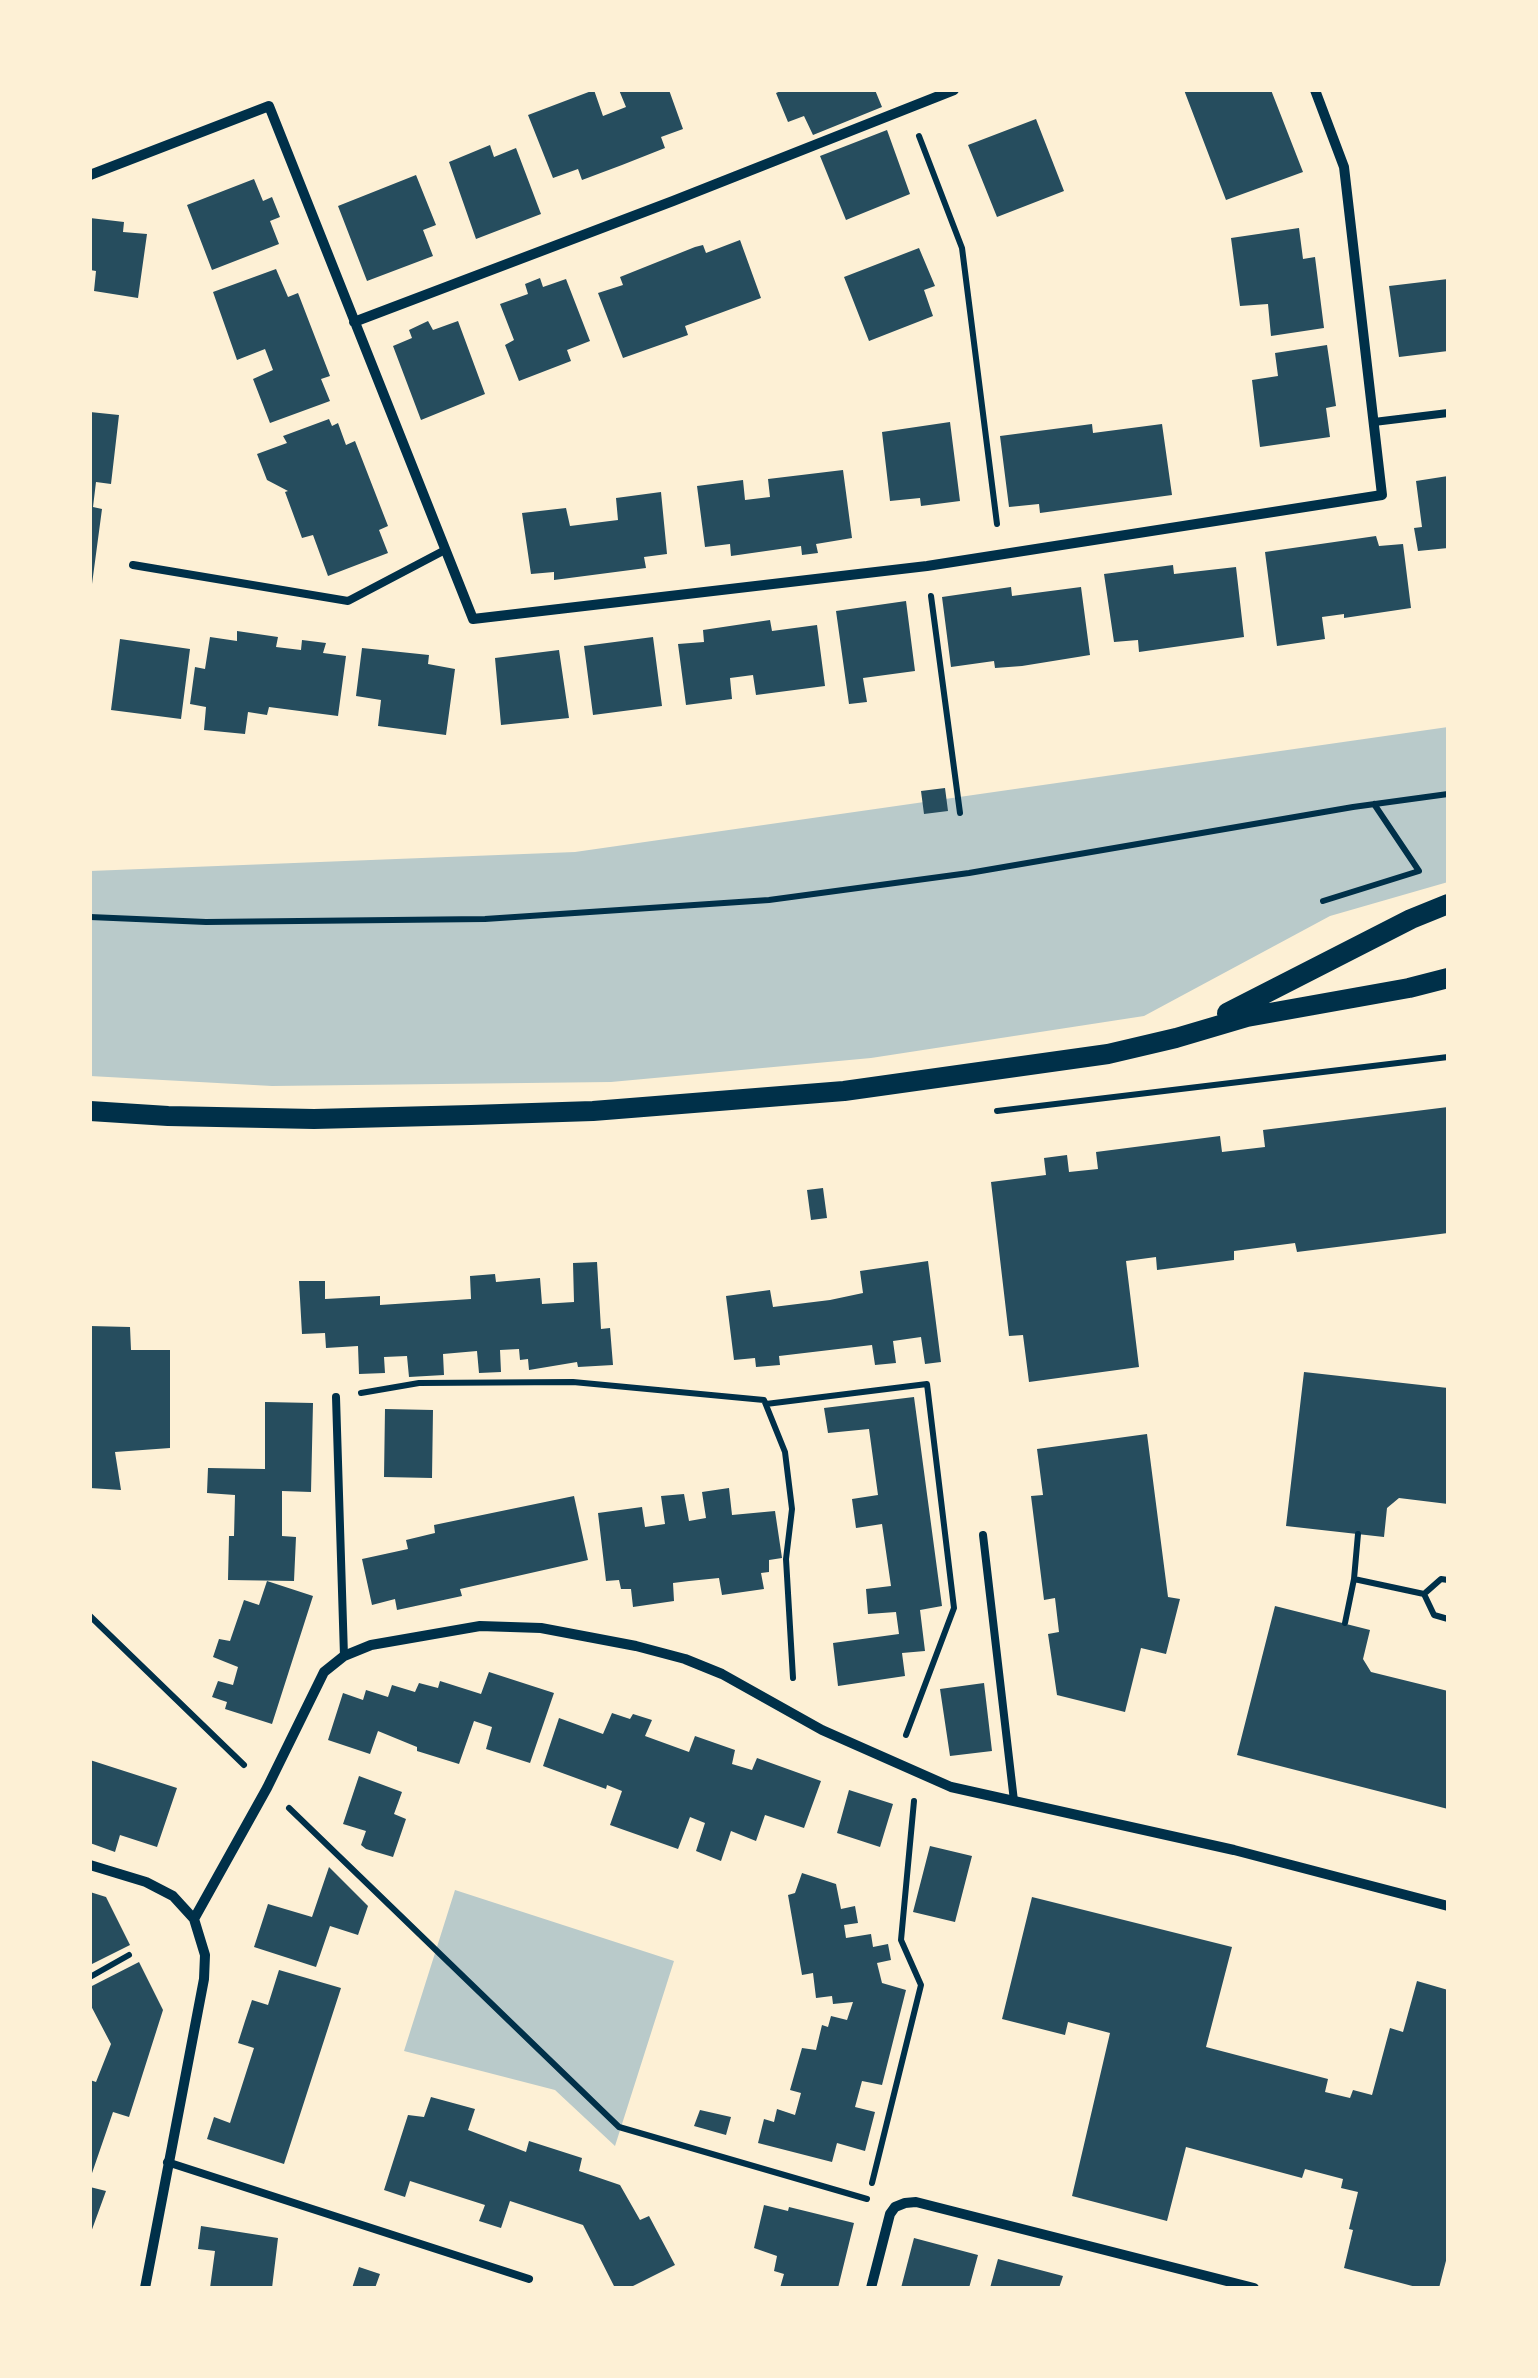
<!DOCTYPE html>
<style>
body{margin:0}
#map{position:relative;width:1538px;height:2378px;overflow:hidden;background:#fdf0d5;font-family:Quicksand,sans-serif}
canvas{display:block}
.frame{position:absolute;inset:0;border:92px solid #fdf0d5;pointer-events:none}
</style>
<div id="map">
<canvas width="1538" height="2378"></canvas>
<div class="frame"></div>
</div>
<script>
const ctx = document.querySelector('canvas').getContext('2d');
ctx.lineJoin = 'round';
function fillPath(path, color) { ctx.fillStyle = color; ctx.fill(path, 'evenodd'); }
const poly = rows => new Path2D(rows.map(r => 'M' + r).join(''));
function stroke(path, color, width, dash) { ctx.strokeStyle = color; ctx.lineWidth = width; ctx.lineCap = dash ? 'butt' : 'round'; ctx.setLineDash(dash || []); ctx.stroke(path); }
const green = poly([
 [1448,727,1448,882,1330,916,1144,1016,871,1058,611,1082,272,1086,90,1076,90,871,575,852],
 [455,1890,674,1961,615,2146,555,2090,404,2051]
]);
const building = poly([
 [594,90,603,116,626,107,619,90,669,90,683,129,661,137,665,148,622,165,582,180,578,169,553,178,528,115],
 [783,90,875,90,882,107,813,135,804,116,788,122,776,93],
 [1184,90,1271,90,1303,172,1226,200],
 [1036,119,1064,191,997,217,968,145],
 [887,130,910,194,846,220,820,156],
 [490,145,494,157,516,148,541,214,476,239,449,162],
 [416,175,436,225,423,230,433,256,367,281,338,206],
 [254,179,263,201,272,197,280,217,270,221,279,244,212,270,187,205],
 [90,218,124,222,123,232,147,234,138,298,94,291,96,271,90,270],
 [1299,228,1303,259,1315,257,1324,328,1271,336,1268,304,1240,306,1231,238],
 [740,240,761,298,685,326,688,335,623,358,598,293,623,285,620,277,695,247,703,245,706,253],
 [919,248,935,286,924,290,933,316,869,341,844,277],
 [276,269,288,297,298,293,330,376,321,379,330,401,270,423,253,379,273,370,265,349,237,360,213,292],
 [540,278,543,287,566,279,590,341,567,350,571,361,519,381,505,345,514,340,500,304,528,294,525,284],
 [1448,279,1448,351,1399,357,1389,286],
 [428,321,433,330,458,321,485,394,421,420,393,346,412,338,409,330],
 [1327,345,1336,406,1326,408,1330,437,1260,447,1252,380,1278,376,1275,353],
 [90,412,119,415,111,484,96,482,93,507,102,509,92,584,90,584],
 [329,419,332,426,338,423,346,445,355,441,388,526,379,530,388,553,328,576,313,535,302,538,285,492,288,491,267,480,257,454,287,443,283,436],
 [950,422,960,501,921,506,920,498,890,501,882,432],
 [1092,424,1093,433,1162,424,1172,495,1040,513,1039,504,1009,507,1000,436],
 [843,470,852,538,816,544,818,553,802,555,801,546,731,556,730,544,705,547,697,486,743,480,745,500,770,497,768,479],
 [1448,476,1448,548,1418,551,1414,528,1422,527,1416,481],
 [661,492,667,554,644,557,646,568,554,580,554,572,531,574,522,513,566,508,570,526,618,520,616,498],
 [1376,536,1379,546,1403,544,1411,608,1344,618,1344,614,1322,617,1325,639,1277,646,1265,552],
 [1173,565,1174,574,1236,567,1244,637,1139,652,1138,640,1114,642,1104,574],
 [1011,587,1012,596,1081,587,1090,655,1022,666,995,668,994,661,951,667,942,597],
 [906,601,915,671,863,678,867,702,849,704,836,611],
 [770,620,772,631,817,625,825,686,756,695,753,675,730,678,732,699,686,705,678,644,704,642,703,630],
 [237,631,278,637,276,647,301,650,302,640,326,643,323,653,346,656,338,716,269,707,267,715,248,712,245,734,204,730,206,707,190,704,195,667,205,669,210,637,237,641],
 [653,637,662,706,593,715,584,646],
 [120,639,190,649,181,719,111,710],
 [362,648,429,655,428,664,455,669,446,735,378,726,381,700,356,696],
 [559,650,569,718,501,725,495,658],
 [945,788,948,811,924,814,921,791],
 [1448,1107,1448,1233,1297,1252,1295,1243,1234,1251,1234,1260,1157,1270,1156,1257,1126,1261,1139,1367,1029,1382,1023,1335,1009,1336,991,1182,1046,1175,1044,1158,1067,1155,1069,1172,1098,1169,1096,1152,1220,1136,1222,1152,1265,1147,1263,1130],
 [823,1188,827,1218,811,1220,807,1190],
 [928,1261,941,1362,925,1364,921,1337,893,1341,896,1363,875,1365,872,1345,779,1356,780,1365,756,1367,755,1358,734,1360,726,1296,770,1290,773,1307,830,1300,863,1293,860,1271],
 [597,1262,601,1329,610,1328,613,1365,578,1367,577,1362,529,1370,528,1359,520,1360,519,1349,500,1350,501,1372,479,1373,477,1351,443,1354,444,1375,409,1377,407,1356,384,1357,385,1373,359,1374,358,1346,326,1348,325,1333,302,1334,299,1281,325,1281,325,1299,380,1296,380,1305,471,1299,470,1276,495,1274,496,1282,540,1278,542,1304,574,1302,573,1263],
 [90,1326,130,1327,131,1350,170,1350,170,1448,115,1452,121,1490,90,1488],
 [1304,1372,1448,1388,1448,1504,1399,1498,1387,1508,1384,1537,1286,1526],
 [914,1397,942,1606,920,1610,925,1651,902,1653,905,1676,838,1686,833,1643,899,1634,896,1612,868,1614,866,1589,891,1586,882,1524,856,1528,852,1499,878,1495,869,1429,828,1433,824,1408],
 [265,1402,313,1403,311,1492,282,1491,282,1536,296,1537,294,1581,228,1580,229,1536,234,1536,235,1495,207,1493,208,1468,265,1469],
 [385,1409,433,1410,432,1478,384,1477],
 [1147,1434,1168,1597,1180,1599,1166,1654,1141,1648,1125,1712,1057,1695,1048,1634,1059,1632,1055,1598,1044,1600,1031,1496,1043,1495,1037,1449],
 [729,1488,732,1515,775,1511,782,1558,769,1560,769,1572,761,1573,764,1589,722,1595,719,1578,689,1581,673,1583,674,1601,633,1607,631,1589,621,1589,619,1580,606,1581,598,1513,642,1507,645,1527,665,1524,661,1496,684,1494,689,1521,706,1518,702,1492],
 [574,1496,588,1560,460,1589,462,1596,397,1610,395,1599,372,1605,362,1559,408,1549,406,1540,435,1533,434,1525],
 [267,1581,313,1596,272,1724,225,1709,227,1702,212,1697,218,1681,233,1685,238,1667,213,1657,219,1639,230,1641,244,1600,259,1605],
 [1275,1606,1370,1630,1363,1659,1371,1672,1448,1691,1448,1809,1237,1755],
 [489,1672,554,1693,530,1763,486,1749,492,1727,474,1721,459,1764,417,1751,417,1747,378,1731,370,1754,328,1740,343,1693,363,1700,366,1690,388,1697,392,1685,415,1692,419,1683,438,1688,440,1681,481,1694],
 [984,1683,992,1751,950,1756,940,1689],
 [612,1713,630,1719,633,1714,652,1720,645,1736,689,1752,695,1736,735,1750,732,1764,752,1770,757,1758,821,1781,804,1828,765,1815,756,1841,731,1831,721,1861,696,1851,705,1823,690,1817,678,1849,610,1825,622,1791,607,1785,606,1789,543,1766,559,1718,603,1734],
 [90,1760,177,1788,157,1847,120,1835,115,1852,90,1843],
 [359,1776,402,1792,394,1814,406,1819,393,1857,366,1849,361,1845,366,1831,343,1824],
 [849,1790,893,1804,880,1847,837,1833],
 [930,1846,972,1856,955,1922,913,1912],
 [329,1867,368,1906,358,1935,330,1926,316,1967,254,1947,268,1904,312,1917],
 [802,1873,836,1884,841,1909,855,1906,858,1923,844,1925,846,1938,871,1934,873,1947,888,1944,891,1960,877,1963,882,1983,906,1990,882,2085,862,2081,855,2107,875,2112,865,2151,837,2143,832,2162,758,2143,764,2119,774,2122,777,2109,795,2115,801,2093,790,2090,802,2048,816,2050,822,2025,828,2027,831,2016,847,2020,853,2002,833,2004,832,1996,816,1998,813,1973,802,1975,788,1895,795,1893],
 [90,1892,106,1897,130,1945,90,1965],
 [1032,1897,1232,1947,1206,2047,1328,2079,1325,2092,1350,2098,1353,2090,1372,2095,1390,2028,1403,2032,1417,1981,1448,1990,1448,2253,1439,2288,1420,2288,1344,2268,1353,2230,1349,2229,1358,2192,1341,2188,1343,2179,1305,2169,1302,2178,1186,2147,1167,2221,1072,2196,1110,2033,1068,2022,1065,2035,1002,2019],
 [139,1962,163,2010,129,2117,113,2112,90,2179,90,2080,96,2082,111,2044,90,2004,90,1987],
 [279,1970,341,1988,284,2164,207,2139,214,2117,230,2123,254,2048,238,2043,245,2021,252,2000,268,2005],
 [431,2097,475,2109,468,2130,526,2152,529,2141,582,2158,579,2171,620,2185,640,2220,649,2216,675,2265,629,2288,615,2288,583,2225,510,2201,501,2228,479,2221,485,2205,410,2181,405,2197,384,2190,408,2115,424,2117],
 [700,2110,731,2117,726,2135,694,2126],
 [90,2187,106,2191,90,2235],
 [764,2205,788,2211,789,2207,854,2223,838,2288,831,2286,830,2288,780,2288,784,2274,774,2271,777,2256,754,2248],
 [201,2226,278,2238,272,2288,210,2288,215,2251,198,2249],
 [914,2238,978,2255,969,2288,901,2288],
 [998,2259,1063,2276,1059,2288,990,2288],
 [359,2267,380,2274,375,2288,352,2288]
]);
const path = poly([
 [919,136,962,248,997,524],
 [931,596,960,813],
 [1323,901,1419,871,1374,804],
 [90,917,206,922,485,919,769,900,969,873,1353,807,1448,794],
 [997,1111,1448,1057],
 [361,1393,419,1383,573,1382,764,1400,785,1452,792,1509,786,1559,793,1678],
 [766,1404,927,1384,954,1608,906,1735],
 [1354,1579,1424,1594],
 [1448,1580,1441,1579,1424,1594,1434,1615,1448,1619],
 [90,1616,244,1765],
 [1345,1623,1354,1579,1358,1534],
 [289,1808,619,2127,867,2199],
 [90,1977,129,1955],
 [872,2183,921,1985,901,1940,914,1801]
]);
const service = poly([
 [1374,422,1448,413],
 [133,565,348,601,445,550],
 [336,1397,344,1656],
 [983,1535,1014,1801],
 [167,2162,529,2279]
]);
const minor = poly([
 [90,175,269,106,473,619,927,566,1382,495,1344,167,1315,90],
 [354,322,673,201,954,90],
 [90,1865,146,1882,173,1896,194,1919,205,1955,204,1979,145,2288],
 [194,1919,267,1788,324,1672,344,1656,371,1645,480,1626,541,1628,636,1646,685,1659,722,1674,822,1730,951,1787,1234,1850,1448,1906],
 [871,2288,890,2214,895,2207,905,2203,916,2202,1254,2288]
]);
const secondary = poly([
 [1227,1013,1411,919,1448,904],
 [90,1111,168,1116,314,1119,471,1115,593,1111,844,1091,1108,1054,1176,1038,1247,1017,1409,988,1448,978]
]);
fillPath(green, '#b9caca');
fillPath(building, '#264d5e');
stroke(path, '#003049', 6);
stroke(service, '#003049', 8);
stroke(minor, '#003049', 10);
stroke(secondary, '#003049', 20);
</script>
